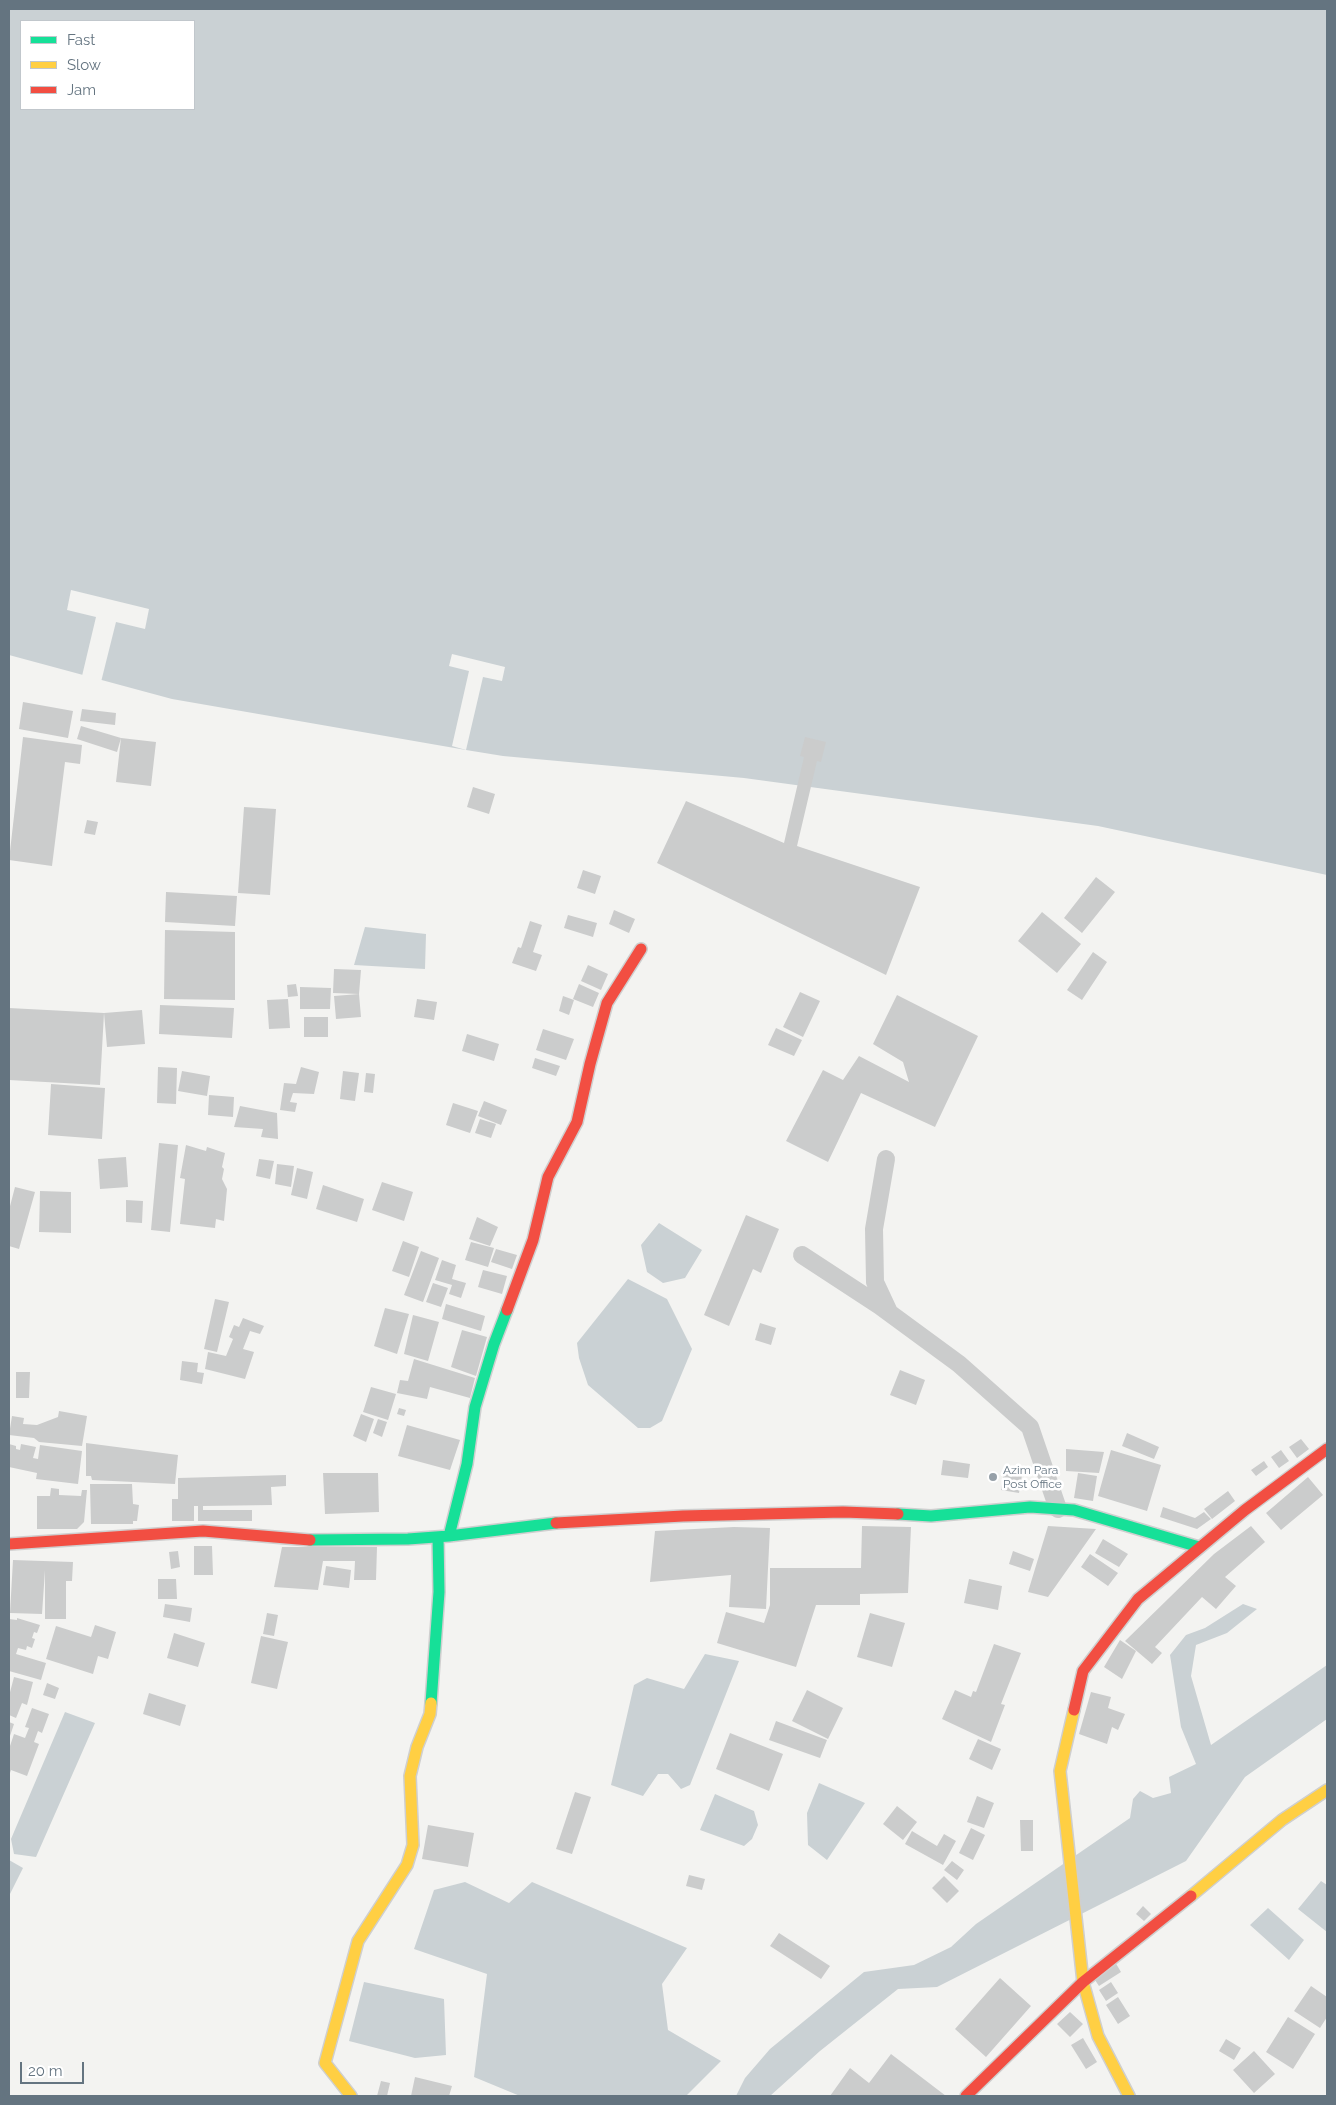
<!DOCTYPE html>
<style>
body{margin:0}
#map{position:relative;width:1336px;height:2105px;overflow:hidden;background:#f3f3f1;font-family:Raleway,sans-serif}
canvas{display:block}
.frame{position:absolute;inset:0;border:10px solid #647480;pointer-events:none}
.legend{position:absolute;left:20px;top:20px;width:175px;height:90px;box-sizing:border-box;background:#fff;border:1px solid #c1c7cc;margin:0;padding:6px 9px;list-style:none;font-size:15px;color:#647480}
.legend li{display:flex;align-items:center;gap:10px;height:25px}
.legend b{width:25px;border:1px solid #c1c7cc}
.scale{position:absolute;left:20px;top:2062px;width:64px;height:22px;box-sizing:border-box;border:2px solid #647480;border-top:0;padding-left:6px;font-size:15px;line-height:18px;white-space:nowrap;color:#647480;-webkit-text-stroke:4px #fff;paint-order:stroke}
</style>
<div id="map">
<canvas width="1336" height="2105"></canvas>
<div class="frame"></div>
<ul class="legend">
<li><b style="height:6px;background:#16e098"></b>Fast</li>
<li><b style="height:6px;background:#ffcf43"></b>Slow</li>
<li><b style="height:6px;background:#f24e42"></b>Jam</li>
</ul>
<div class="scale">20 m</div>
</div>
<script>
const ctx = document.querySelector('canvas').getContext('2d');
ctx.lineJoin = 'round';
function fillPath(path, color) { ctx.fillStyle = color; ctx.fill(path, 'evenodd'); }
const poly = rows => new Path2D(rows.map(r => 'M' + r).join(''));
function stroke(path, color, width, dash) { ctx.strokeStyle = color; ctx.lineWidth = width; ctx.lineCap = dash ? 'butt' : 'round'; ctx.setLineDash(dash || []); ctx.stroke(path); }
function label(font, color, halo, rows, align = 'center') {
  ctx.font = font + ' Raleway,sans-serif'; ctx.lineWidth = 5; ctx.setLineDash([]); ctx.textBaseline = 'middle'; ctx.strokeStyle = halo; ctx.fillStyle = color; for (const [text, x, y, turn = 0] of rows) {
    ctx.save(); ctx.translate(x, y); ctx.rotate((+turn || 0) * Math.PI / 180); ctx.textAlign = isNaN(turn) ? turn : align; if (halo) ctx.strokeText(text, 0, 0); ctx.fillText(text, 0, 0); ctx.restore();
  }
}
const water = poly([
 [9,9,1327,9,1327,875,1098,826,744,778,503,756,466,750,172,699,9,655],
 [21,21,194,21,194,109,21,109],
 [365,927,426,934,425,969,354,965],
 [659,1223,702,1250,685,1278,663,1283,647,1272,641,1245],
 [628,1279,667,1299,692,1349,662,1421,650,1428,638,1428,588,1385,579,1358,577,1343],
 [1243,1604,1257,1609,1227,1633,1196,1645,1191,1676,1211,1745,1327,1665,1327,1719,1245,1777,1186,1861,937,1987,898,1989,820,2051,770,2096,736,2096,745,2078,770,2049,864,1972,914,1965,951,1947,976,1924,1130,1818,1133,1799,1140,1791,1153,1798,1171,1793,1169,1777,1196,1764,1181,1727,1170,1655,1186,1635,1205,1628],
 [705,1654,739,1661,690,1785,681,1789,668,1774,658,1774,643,1796,611,1785,634,1685,647,1678,684,1689],
 [65,1712,95,1723,36,1857,14,1854,11,1839],
 [819,1783,865,1803,827,1860,808,1845,807,1813],
 [715,1794,754,1811,758,1825,752,1839,744,1846,700,1830],
 [9,1860,23,1868,9,1896],
 [1321,1881,1327,1885,1327,1932,1298,1909],
 [465,1882,509,1903,532,1882,687,1948,662,1984,668,2030,721,2061,686,2096,520,2096,474,2077,487,1974,414,1949,434,1890],
 [1268,1908,1304,1940,1289,1960,1250,1925],
 [364,1982,444,1999,446,2055,415,2058,349,2041]
]);
const pier = poly([
 [71,590,149,609,145,629,116,622,101,682,82,676,96,617,67,610],
 [452,654,505,667,502,681,483,677,466,750,452,746,469,671,449,666]
]);
const building = poly([
 [23,702,73,711,68,738,19,729],
 [82,709,116,713,115,725,80,721],
 [81,726,121,738,117,752,77,739],
 [23,737,82,745,80,764,65,762,52,866,9,860],
 [805,737,826,742,821,762,817,761,797,846,920,887,886,975,657,863,686,801,784,843,804,757,800,756],
 [121,738,156,742,151,786,116,782],
 [473,787,495,794,489,814,467,807],
 [244,807,276,809,270,895,238,893],
 [87,820,98,822,95,835,84,833],
 [583,870,601,876,595,894,577,888],
 [1096,877,1115,892,1082,933,1064,918],
 [166,892,237,896,235,926,165,922],
 [614,910,635,919,629,933,609,924],
 [1042,912,1081,944,1057,973,1018,941],
 [568,915,597,923,593,937,564,928],
 [530,921,542,925,533,952,542,955,536,971,512,963,518,947,521,948],
 [165,930,235,932,235,1000,164,999],
 [1093,952,1107,962,1082,1000,1067,990],
 [588,965,608,974,601,990,581,981],
 [334,969,361,970,359,994,361,1017,336,1019,334,996,359,994,333,993],
 [296,984,298,996,288,997,287,985],
 [579,984,599,993,593,1007,573,999],
 [300,987,331,988,330,1009,300,1009],
 [800,992,820,1001,803,1037,783,1027],
 [897,995,978,1036,935,1127,861,1093,828,1162,786,1141,823,1070,843,1080,859,1056,909,1082,903,1062,873,1044],
 [563,996,574,1000,569,1015,559,1011],
 [288,999,290,1028,269,1029,267,1000],
 [417,999,437,1002,434,1020,414,1017],
 [160,1005,234,1008,232,1038,159,1034],
 [9,1008,104,1013,142,1010,145,1044,107,1047,104,1013,100,1085,9,1080],
 [304,1017,328,1017,328,1037,304,1037],
 [776,1028,802,1040,794,1056,768,1045],
 [543,1029,574,1039,566,1060,536,1050],
 [467,1034,499,1044,494,1061,462,1051],
 [535,1058,560,1066,556,1076,532,1068],
 [158,1067,177,1068,176,1104,157,1103],
 [301,1067,319,1072,314,1094,293,1093,290,1102,297,1103,295,1112,280,1110,284,1083,296,1084],
 [182,1071,210,1076,207,1096,178,1091],
 [343,1071,359,1073,355,1101,340,1099],
 [366,1073,375,1074,373,1093,364,1092],
 [51,1084,105,1088,102,1139,48,1135],
 [209,1095,234,1097,233,1117,208,1115],
 [484,1101,507,1110,501,1125,478,1116],
 [453,1103,478,1111,470,1133,446,1125],
 [240,1106,277,1113,278,1139,261,1137,263,1129,234,1127],
 [480,1119,496,1124,491,1138,475,1133],
 [159,1143,178,1145,170,1232,151,1230],
 [186,1145,206,1151,207,1147,225,1153,222,1167,224,1169,222,1179,227,1189,224,1221,216,1219,215,1228,180,1224,185,1179,180,1178],
 [126,1157,128,1187,100,1189,98,1159],
 [259,1159,274,1161,270,1179,256,1176],
 [277,1164,294,1166,291,1187,275,1184],
 [297,1168,313,1172,307,1199,291,1195],
 [382,1182,413,1192,404,1221,372,1210],
 [323,1185,364,1199,357,1222,316,1209],
 [15,1187,35,1192,19,1249,9,1246,9,1210],
 [40,1191,71,1192,71,1233,39,1232],
 [126,1200,143,1201,142,1223,126,1222],
 [746,1215,779,1229,761,1273,753,1269,729,1326,704,1315],
 [477,1217,498,1227,490,1246,469,1239],
 [403,1241,419,1247,409,1277,392,1271],
 [471,1242,494,1248,488,1267,465,1260],
 [496,1249,517,1255,512,1269,491,1262],
 [421,1251,439,1258,423,1302,404,1295],
 [442,1260,456,1265,452,1279,466,1283,461,1298,449,1294,452,1285,435,1280],
 [483,1270,507,1276,502,1294,478,1287],
 [433,1283,448,1288,441,1307,426,1302],
 [215,1299,229,1302,217,1352,204,1349],
 [446,1304,485,1316,481,1331,442,1319],
 [385,1308,409,1314,397,1354,374,1346],
 [413,1315,439,1322,428,1361,404,1354],
 [243,1318,264,1326,260,1334,250,1331,243,1349,254,1352,245,1379,205,1369,208,1352,226,1356,233,1339,229,1337,234,1325,239,1327],
 [760,1323,776,1328,771,1345,755,1340],
 [462,1330,487,1337,476,1376,451,1367],
 [414,1359,475,1378,470,1398,430,1387,427,1399,397,1393,400,1380,408,1381],
 [182,1361,198,1363,197,1372,204,1373,202,1384,180,1380],
 [900,1370,925,1380,916,1405,890,1395],
 [16,1372,30,1372,29,1398,16,1398],
 [371,1387,396,1394,388,1420,363,1412],
 [399,1408,406,1410,404,1416,397,1414],
 [59,1411,87,1416,82,1446,39,1442,34,1438,9,1435,12,1416,24,1418,23,1424,37,1425,58,1417],
 [361,1414,374,1419,366,1442,353,1436],
 [378,1419,387,1422,382,1437,373,1433],
 [407,1425,460,1440,450,1470,398,1456],
 [1127,1433,1159,1447,1154,1459,1122,1446],
 [1301,1439,1309,1449,1297,1458,1289,1447],
 [86,1443,178,1455,175,1484,92,1480,91,1476,86,1476],
 [9,1444,16,1446,16,1449,20,1450,21,1444,36,1447,33,1458,38,1459,40,1445,82,1451,78,1484,36,1479,37,1473,9,1467],
 [1066,1449,1104,1452,1099,1473,1066,1471],
 [1111,1450,1161,1465,1147,1511,1098,1496],
 [1281,1450,1289,1461,1279,1468,1271,1457],
 [943,1460,970,1464,968,1478,941,1475],
 [1264,1461,1268,1467,1256,1476,1251,1470],
 [1005,1466,1023,1469,1019,1493,1001,1490],
 [323,1473,378,1473,379,1512,325,1514],
 [1078,1473,1097,1476,1093,1501,1074,1498],
 [286,1475,286,1486,271,1487,272,1505,203,1506,203,1510,252,1510,252,1521,198,1521,198,1506,194,1506,194,1521,172,1521,172,1499,178,1499,178,1478],
 [1308,1477,1323,1495,1281,1530,1266,1513],
 [90,1484,132,1484,133,1504,139,1505,137,1521,133,1521,133,1524,91,1524],
 [51,1488,59,1489,59,1495,81,1496,82,1490,87,1490,84,1522,77,1529,37,1529,37,1496,50,1496],
 [1228,1491,1235,1501,1212,1519,1204,1509],
 [1163,1507,1195,1518,1204,1512,1211,1519,1197,1529,1160,1517],
 [862,1526,911,1527,908,1593,860,1594,860,1605,816,1605,796,1667,717,1643,726,1612,764,1623,770,1605,770,1568,861,1568],
 [1048,1526,1096,1529,1048,1597,1028,1592],
 [1251,1526,1265,1542,1225,1577,1236,1586,1216,1609,1202,1597,1155,1647,1162,1653,1152,1664,1125,1641,1214,1554],
 [734,1527,770,1528,766,1609,729,1607,731,1575,650,1582,655,1531],
 [1103,1539,1128,1554,1119,1567,1095,1553],
 [194,1546,212,1546,213,1575,194,1575],
 [282,1547,377,1547,376,1580,354,1580,355,1561,323,1561,318,1590,274,1587],
 [178,1551,180,1567,171,1569,169,1552],
 [1013,1551,1034,1559,1030,1571,1009,1564],
 [1090,1554,1118,1573,1108,1586,1081,1567],
 [13,1560,73,1562,72,1581,66,1581,66,1619,45,1619,45,1570,42,1614,10,1613],
 [326,1566,351,1570,349,1588,323,1585],
 [158,1579,176,1579,177,1599,158,1599],
 [969,1579,1002,1586,998,1610,964,1603],
 [165,1604,192,1608,190,1622,163,1617],
 [267,1613,278,1615,274,1636,263,1634],
 [870,1613,905,1623,892,1667,857,1657],
 [17,1618,40,1625,37,1633,34,1632,32,1638,35,1639,32,1648,27,1646,26,1650,18,1648,16,1654,46,1663,41,1680,9,1671,9,1619,17,1620],
 [95,1625,116,1632,108,1659,98,1656,93,1674,46,1659,56,1626,91,1637],
 [174,1633,205,1643,198,1667,167,1658],
 [261,1636,288,1642,277,1689,251,1683],
 [1120,1640,1136,1651,1122,1679,1104,1667],
 [994,1644,1021,1653,1001,1704,1005,1705,991,1742,942,1719,955,1690,971,1697,973,1691,976,1692],
 [14,1677,33,1682,27,1705,22,1703,16,1718,9,1715,9,1696],
 [47,1683,59,1688,55,1699,43,1695],
 [807,1690,843,1708,828,1739,792,1721],
 [1091,1692,1111,1697,1108,1708,1125,1714,1118,1730,1112,1727,1107,1744,1079,1734],
 [149,1693,186,1705,180,1726,143,1714],
 [32,1708,49,1714,42,1733,38,1731,34,1742,39,1744,27,1776,11,1770,9,1776,9,1749,14,1734,25,1738,29,1728,25,1727],
 [776,1721,827,1740,820,1758,769,1740],
 [9,1722,14,1724,9,1739],
 [730,1733,783,1754,769,1791,716,1769],
 [978,1739,1001,1749,992,1770,969,1759],
 [575,1792,591,1797,572,1854,556,1849],
 [977,1796,994,1803,984,1828,967,1822],
 [897,1806,917,1822,903,1840,883,1824],
 [1020,1820,1033,1820,1033,1851,1021,1851],
 [428,1825,474,1833,468,1867,422,1859],
 [971,1828,985,1835,973,1860,959,1853],
 [912,1831,937,1846,944,1834,956,1841,943,1865,905,1844],
 [952,1861,964,1870,957,1880,944,1870],
 [689,1875,705,1879,702,1890,686,1886],
 [944,1876,959,1891,947,1903,932,1888],
 [1143,1906,1151,1914,1144,1921,1136,1914],
 [779,1933,830,1966,821,1979,770,1946],
 [1115,1962,1121,1972,1099,1986,1093,1977],
 [1000,1978,1031,2006,986,2057,955,2029],
 [1111,1982,1118,1993,1106,2001,1099,1990],
 [1311,1986,1327,1997,1327,2017,1320,2028,1294,2011],
 [1118,1997,1130,2016,1118,2024,1106,2005],
 [1070,2012,1083,2024,1070,2037,1057,2024],
 [1288,2017,1315,2034,1293,2069,1266,2052],
 [1083,2038,1097,2062,1086,2069,1071,2045],
 [1226,2039,1241,2048,1234,2060,1219,2051],
 [1254,2051,1275,2074,1254,2093,1233,2070],
 [891,2054,946,2096,830,2096,850,2068,869,2083],
 [415,2077,452,2086,449,2096,411,2096],
 [381,2081,390,2083,387,2096,377,2096]
]);
const street = poly([
 [886,1159,874,1229,875,1282,889,1312],
 [802,1255,880,1306,959,1364,1030,1427,1058,1509]
]);
const fast = poly([
 [898,1514,931,1516,1030,1507,1074,1510,1199,1547],
 [449,1536,467,1464,475,1407,494,1344,507,1310],
 [310,1540,408,1539,449,1536,556,1523],
 [431,1703,439,1592,438,1537]
]);
const slow = poly([
 [1074,1710,1060,1771,1083,1982,1098,2036,1129,2096],
 [1191,1896,1282,1820,1327,1790],
 [351,2096,325,2063,358,1941,407,1865,413,1845,410,1776,417,1747,430,1714,431,1703]
]);
const jam = poly([
 [507,1310,533,1240,548,1177,577,1122,590,1064,607,1003,641,949],
 [556,1523,683,1516,843,1512,898,1514],
 [9,1544,203,1531,310,1540],
 [1074,1710,1083,1671,1138,1599,1245,1510,1327,1449],
 [966,2096,1083,1982,1191,1896]
]);
const markers = [
 [993,1477,5,"#96a0a8"]
];
const poiNames = [
 ["Azim Para",1003,1470],
 ["Post Office",1003,1484]
];
fillPath(water, '#cad1d4');
fillPath(pier, '#f3f3f1');
fillPath(building, '#cbcccc');
stroke(fast, '#cfcfcf', 14);
stroke(slow, '#cfcfcf', 14);
stroke(jam, '#cfcfcf', 14);
stroke(street, '#cbcccc', 18);
stroke(fast, '#16e098', 11);
stroke(slow, '#ffcf43', 11);
stroke(jam, '#f24e42', 11);
for (const [x, y, r, color] of markers) { const dot = new Path2D(); dot.arc(x, y, r, 0, 2 * Math.PI); ctx.fillStyle = color; ctx.fill(dot); stroke(dot, '#fff', 2); }
label('12px', '#647480', '#fff', poiNames, 'left');
</script>
